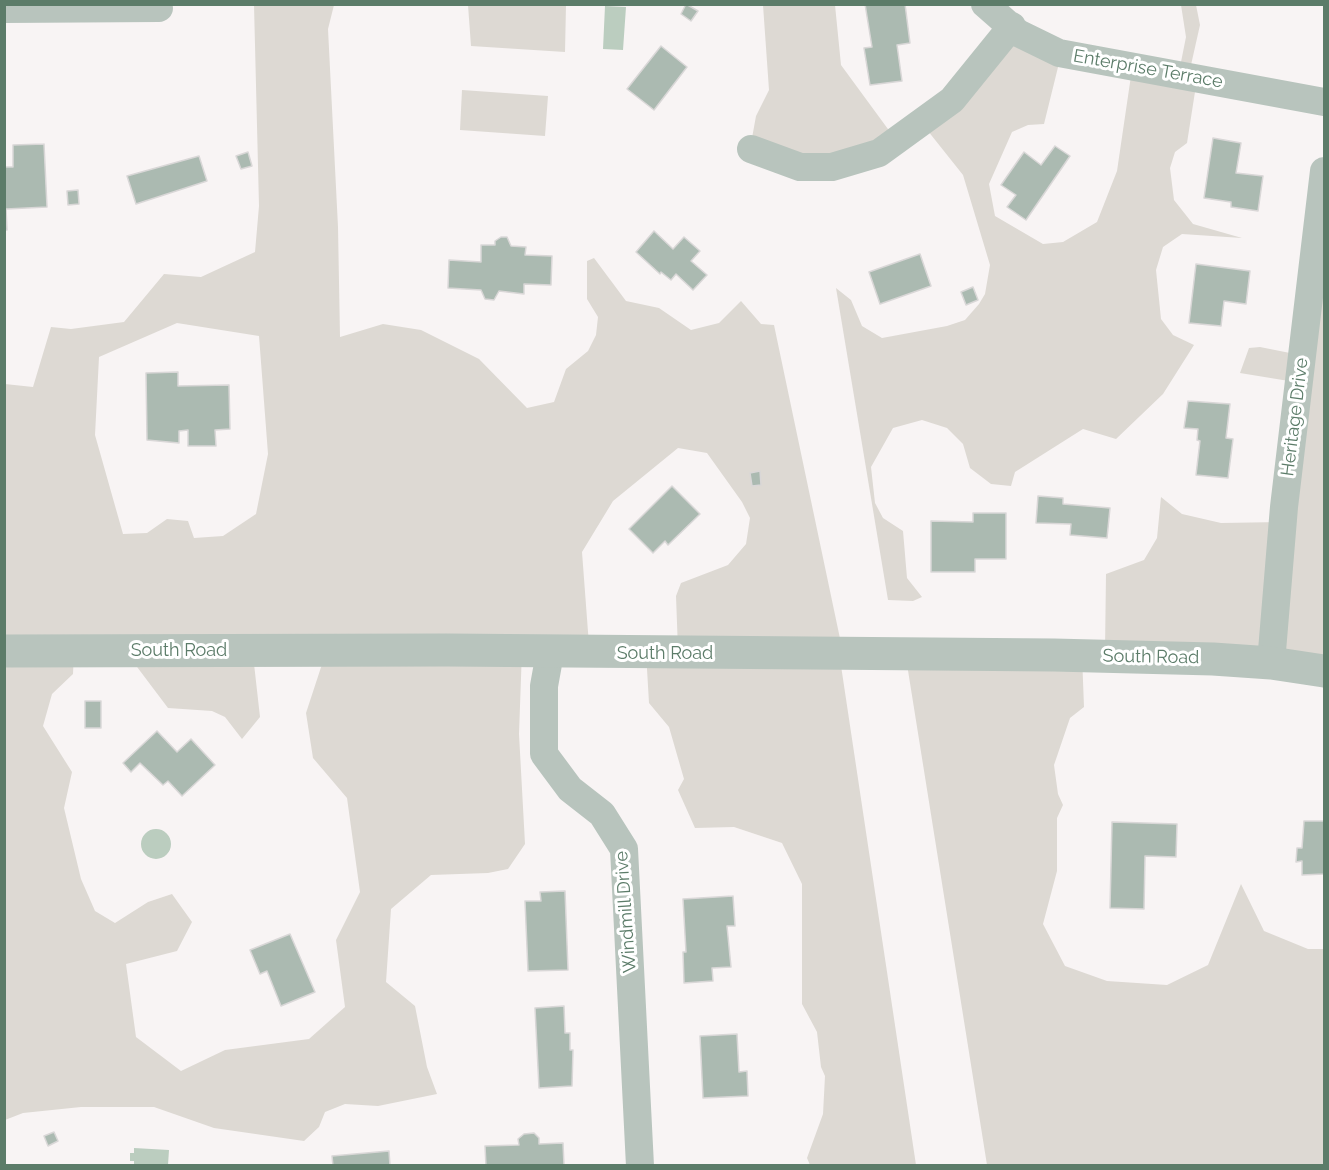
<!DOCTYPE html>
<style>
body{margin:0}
#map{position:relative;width:1329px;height:1170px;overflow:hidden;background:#f8f4f4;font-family:Raleway,sans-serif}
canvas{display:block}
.frame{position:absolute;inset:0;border:6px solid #5c7c69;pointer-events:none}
</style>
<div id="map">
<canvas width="1329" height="1170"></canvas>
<div class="frame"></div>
</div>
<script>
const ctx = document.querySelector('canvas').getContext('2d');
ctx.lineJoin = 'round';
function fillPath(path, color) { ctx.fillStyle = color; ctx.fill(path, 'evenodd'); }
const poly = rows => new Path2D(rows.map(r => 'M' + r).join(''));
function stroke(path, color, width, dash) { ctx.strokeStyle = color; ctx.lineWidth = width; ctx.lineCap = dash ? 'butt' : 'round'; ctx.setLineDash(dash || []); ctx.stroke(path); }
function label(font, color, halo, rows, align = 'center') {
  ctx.font = font + ' Raleway,sans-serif'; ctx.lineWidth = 6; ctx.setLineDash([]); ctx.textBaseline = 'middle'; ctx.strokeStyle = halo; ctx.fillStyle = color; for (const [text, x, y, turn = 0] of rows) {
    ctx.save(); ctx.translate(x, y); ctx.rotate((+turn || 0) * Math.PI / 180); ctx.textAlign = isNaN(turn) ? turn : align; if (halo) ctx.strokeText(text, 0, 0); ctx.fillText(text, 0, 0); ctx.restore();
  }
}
const green = poly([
 [254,5,334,5,328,29,338,227,340,337,383,324,421,330,479,359,527,408,554,402,566,369,588,351,596,335,598,317,587,299,587,261,594,258,626,301,659,308,691,330,719,323,741,301,761,324,774,325,842,648,840,659,916,1165,810,1165,807,1158,823,1114,825,1076,821,1067,817,1032,802,1004,802,884,782,843,734,827,695,828,678,790,684,779,669,727,649,703,646,652,678,650,676,596,681,583,728,565,746,544,750,518,742,502,707,453,678,448,613,501,582,552,589,645,522,650,519,734,525,844,508,869,488,873,431,875,391,909,386,982,415,1006,427,1067,437,1094,378,1106,345,1104,325,1112,319,1127,304,1141,214,1128,154,1107,81,1107,23,1113,5,1120,5,384,33,387,51,327,71,329,124,322,164,274,201,277,255,252,259,206],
 [177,323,259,336,268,454,256,514,223,536,194,538,188,521,167,519,147,533,123,534,95,435,99,357],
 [252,646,327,649,306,713,313,758,347,798,360,892,336,940,345,1007,309,1039,225,1050,181,1071,136,1037,126,964,177,951,192,922,172,894,148,902,115,923,95,911,81,879,64,808,72,772,43,726,52,694,73,674,74,651,125,651,168,708,212,711,225,717,242,739,260,717],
 [468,5,566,5,565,52,471,46],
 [763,5,835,5,841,65,896,140,834,166,750,149,756,116,769,90],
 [1181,5,1196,5,1200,25,1191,65,1197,79,1187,143,1175,152,1170,168,1174,200,1193,224,1242,238,1182,234,1163,247,1156,270,1161,319,1173,335,1194,345,1163,394,1116,439,1083,429,1015,472,1011,486,991,484,970,468,963,444,947,428,922,420,893,428,871,467,875,503,883,518,903,531,907,578,922,597,913,601,888,600,836,288,851,300,862,326,882,338,947,326,965,320,979,304,985,294,990,265,963,175,924,126,1009,32,1061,55,1044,124,1028,125,1012,132,989,184,995,216,1043,244,1063,242,1097,222,1117,171,1132,69,1179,72,1186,37],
 [462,90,548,96,545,136,460,130],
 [1324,190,1324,671,1105,650,1106,574,1144,560,1157,538,1161,497,1182,514,1221,523,1281,522,1301,383,1240,373,1249,348,1260,347,1300,355],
 [1082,655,1084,707,1070,718,1054,765,1058,794,1063,805,1057,818,1057,871,1043,924,1065,966,1107,981,1167,985,1208,965,1241,884,1264,931,1308,949,1324,949,1324,1165,987,1165,906,658]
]);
const water = poly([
 [605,6,626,7,623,50,603,49],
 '141 844a15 15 0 1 1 30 0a15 15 0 1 1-30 0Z',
 [134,1148,169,1150,168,1165,134,1165,134,1161,130,1161,130,1153,134,1153]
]);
const building = poly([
 [686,4,698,11,691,21,681,14,686,4],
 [865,4,905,4,910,43,897,45,902,81,870,85,864,48,872,47,865,4],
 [661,46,687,67,654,110,627,89,661,46],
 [1213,138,1241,143,1236,173,1263,176,1258,211,1231,207,1231,202,1204,198,1213,138],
 [44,144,47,207,6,209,7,230,4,230,4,167,13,167,13,145,44,144],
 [1055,146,1070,156,1026,220,1007,207,1016,195,1001,185,1024,152,1041,165,1055,146],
 [248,152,252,166,241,169,236,156,248,152],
 [199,156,207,181,136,204,127,176,199,156],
 [78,190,79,204,68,205,67,191,78,190],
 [654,231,673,249,684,237,700,251,691,261,707,275,693,290,676,274,671,280,661,272,660,274,636,252,654,231],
 [501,237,507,237,511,246,526,247,525,255,552,256,551,285,524,284,524,294,499,291,494,300,485,299,481,290,448,288,449,260,481,262,481,245,495,245,495,241,501,237],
 [920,254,931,286,880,304,869,272,920,254],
 [1196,264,1250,271,1246,304,1224,301,1221,326,1189,323,1196,264],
 [973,287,978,300,966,305,961,292,973,287],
 [178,372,178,386,229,385,230,429,215,430,216,446,188,446,188,430,179,431,179,443,147,440,146,373,178,372],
 [1188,401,1230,404,1226,438,1233,439,1228,478,1196,475,1200,441,1197,440,1198,429,1184,428,1188,401],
 [760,471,761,485,752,486,750,473,760,471],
 [672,486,700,514,668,545,665,541,653,553,629,529,672,486],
 [1038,496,1063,498,1063,504,1110,508,1107,538,1070,535,1071,524,1036,523,1038,496],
 [973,513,1006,513,1006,559,975,559,975,572,931,572,931,521,973,522,973,513],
 [85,701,101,701,101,728,85,728,85,701],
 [157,731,177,752,191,739,215,765,182,796,168,781,163,785,140,763,131,772,123,763,157,731],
 [1304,821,1324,821,1324,874,1302,875,1302,861,1296,862,1297,848,1302,848,1304,821],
 [1112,822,1177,824,1176,857,1145,856,1144,909,1110,908,1112,822],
 [565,891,568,970,528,971,525,901,541,901,540,892,565,891],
 [733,896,735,926,727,926,731,967,712,968,713,981,684,983,683,952,686,952,683,899,733,896],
 [290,934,315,992,281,1006,267,971,260,974,250,950,290,934],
 [564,1006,565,1033,570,1033,570,1050,573,1050,572,1086,539,1088,535,1008,564,1006],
 [737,1034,739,1072,747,1071,748,1096,703,1098,700,1036,737,1034],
 [54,1132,58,1141,48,1146,44,1136,54,1132],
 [534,1133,539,1138,539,1144,563,1143,564,1166,486,1166,485,1146,519,1145,518,1139,524,1134,534,1133],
 [389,1151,390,1166,333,1166,332,1156,389,1151]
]);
const minor = poly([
 [985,4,1018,33,1059,53,1324,102],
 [4,9,159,8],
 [751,149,800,167,832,167,879,153,952,100,1012,26],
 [550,653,544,686,544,754,570,789,602,814,624,849,640,1166],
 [1271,663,1284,507,1324,171]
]);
const tertiary = poly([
 [4,651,447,650,1054,655,1213,659,1271,663,1324,671]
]);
const streetNames = [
 ["Enterprise Terrace",1148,69,10],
 ["Heritage Drive",1295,417,-83],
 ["South Road",179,651],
 ["South Road",665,654],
 ["South Road",1151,657,1],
 ["Windmill Drive",626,912,-94]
];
fillPath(green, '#ddd9d3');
fillPath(water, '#bbcdbf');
fillPath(building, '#abbab1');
stroke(building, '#d9d7d7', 1.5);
stroke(minor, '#b8c4bd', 28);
stroke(tertiary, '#b8c4bd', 33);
label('18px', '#5c7c69', '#fff', streetNames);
</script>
